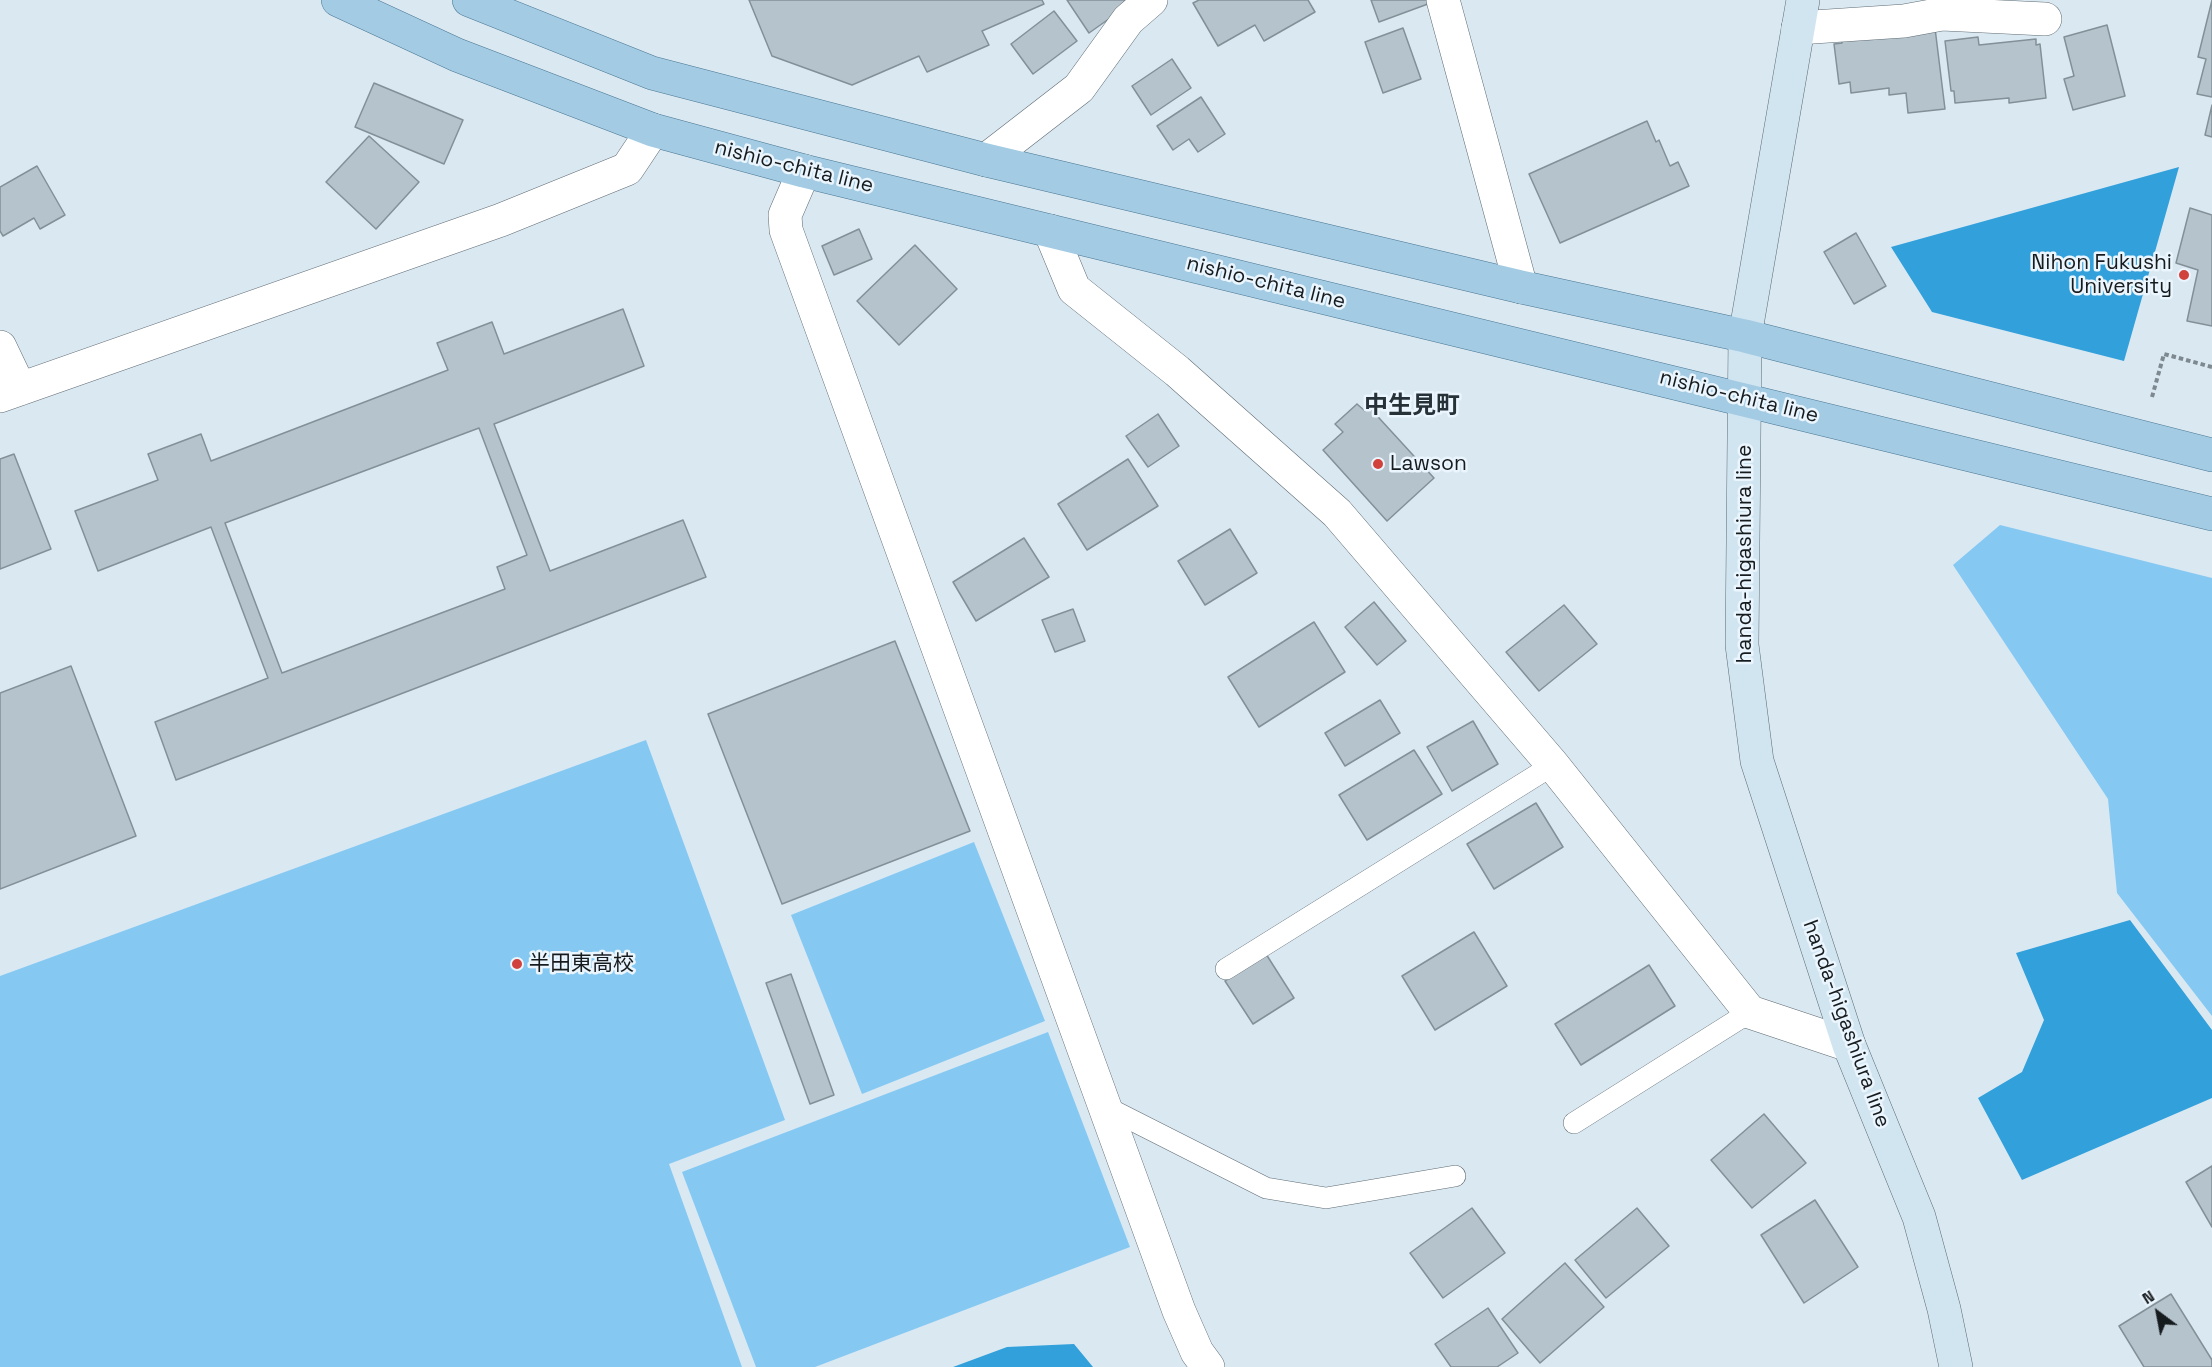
<!DOCTYPE html>
<meta charset="utf-8">
<style>
body{margin:0}
#map{position:relative;width:2212px;height:1367px;overflow:hidden;background:#dae8f2;font-family:"Space Grotesk",sans-serif}
canvas{display:block}
.north{position:absolute;left:2128px;top:1283px;width:60px;height:60px;-webkit-text-stroke:4px #eaf5fd;paint-order:stroke;rotate:328deg;font-size:16px;font-weight:700;line-height:24px;text-align:center;color:#161b1e}
.north::after{content:'';display:block;margin:auto;width:21px;height:27px;background:#161b1e;clip-path:polygon(50% 0,100% 100%,50% 72%,0 100%)}
</style>
<div id="map">
<canvas width="2212" height="1367"></canvas>
<div class="north">N</div>
</div>
<script>
const ctx = document.querySelector('canvas').getContext('2d');
ctx.lineJoin = 'round';
function fillPath(path, color) { ctx.fillStyle = color; ctx.fill(path, 'evenodd'); }
const poly = rows => new Path2D(rows.map(r => 'M' + r).join(''));
function stroke(path, color, width, dash) { ctx.strokeStyle = color; ctx.lineWidth = width; ctx.lineCap = dash ? 'butt' : 'round'; ctx.setLineDash(dash || []); ctx.stroke(path); }
function label(font, color, halo, rows, align = 'center') {
  ctx.font = font + ' "Space Grotesk","Noto Sans JP",sans-serif'; ctx.lineWidth = 5; ctx.setLineDash([]); ctx.textBaseline = 'middle'; ctx.strokeStyle = halo; ctx.fillStyle = color; for (const [text, x, y, turn = 0] of rows) {
    ctx.save(); ctx.translate(x, y); ctx.rotate((+turn || 0) * Math.PI / 180); ctx.textAlign = isNaN(turn) ? turn : align; if (halo) ctx.strokeText(text, 0, 0); ctx.fillText(text, 0, 0); ctx.restore();
  }
}
const green = poly([
 [2000,525,2212,578,2212,1016,2117,893,2108,799,1953,565],
 [646,740,785,1120,669,1164,742,1367,0,1367,0,976],
 [974,842,1045,1021,862,1094,791,915],
 [1048,1032,1130,1247,815,1367,756,1367,682,1172]
]);
const water = poly([
 [2179,167,2124,361,1932,312,1891,247],
 [2130,920,2212,1030,2212,1098,2022,1180,1978,1098,2022,1072,2044,1020,2016,953],
 [1074,1344,1093,1367,953,1367,1007,1347]
]);
const building = poly([
 [749,0,1042,0,1044,4,982,31,989,45,927,72,919,56,852,85,772,56,749,0],
 [1067,0,1127,0,1130,4,1089,33,1067,0],
 [1199,0,1308,0,1315,12,1264,41,1255,25,1218,46,1193,3,1199,0],
 [1371,0,1435,0,1436,1,1379,22,1371,0],
 [2212,0,2212,97,2197,94,2206,59,2198,57,2212,0],
 [1054,11,1077,41,1033,74,1011,44,1054,11],
 [2107,25,2125,96,2073,110,2064,79,2074,76,2064,37,2107,25],
 [1403,28,1421,79,1383,93,1365,42,1403,28],
 [1935,28,1945,109,1908,113,1906,93,1889,95,1889,88,1851,93,1850,82,1839,84,1834,44,1842,43,1842,39,1935,28],
 [1978,37,1979,45,2036,39,2036,45,2040,44,2046,98,2009,103,2009,98,1955,103,1954,91,1951,91,1945,41,1978,37],
 [1172,59,1191,88,1151,115,1132,86,1172,59],
 [374,83,463,120,444,164,355,127,374,83],
 [1201,97,1225,134,1198,152,1189,139,1173,150,1157,126,1201,97],
 [2212,105,2212,137,2205,135,2212,105],
 [1647,121,1656,142,1659,140,1670,166,1678,162,1689,186,1560,243,1529,174,1647,121],
 [369,136,419,182,376,229,326,182,369,136],
 [37,166,65,215,40,229,34,218,3,236,0,231,0,187,37,166],
 [2190,208,2212,215,2212,326,2187,321,2198,270,2176,263,2190,208],
 [859,229,872,259,834,275,822,246,859,229],
 [1856,233,1886,286,1854,304,1824,252,1856,233],
 [915,245,957,289,899,345,857,301,915,245],
 [623,309,644,366,494,424,550,571,683,520,706,577,176,780,155,722,268,678,211,527,98,571,75,511,158,480,148,454,201,434,211,461,448,370,437,343,492,322,504,354,623,309],
 [479,428,527,555,497,567,505,589,282,673,225,523,479,428],
 [1357,404,1365,411,1369,407,1434,478,1387,521,1323,450,1343,432,1335,424,1357,404],
 [1158,414,1179,446,1148,467,1126,436,1158,414],
 [14,454,51,549,0,569,0,459,14,454],
 [1128,459,1158,506,1087,550,1058,504,1128,459],
 [1230,529,1257,573,1205,605,1178,561,1230,529],
 [1024,538,1049,577,976,621,953,582,1024,538],
 [1374,602,1406,641,1377,665,1345,627,1374,602],
 [1564,605,1597,644,1539,691,1506,652,1564,605],
 [1073,609,1085,641,1055,652,1042,620,1073,609],
 [1314,622,1345,672,1259,727,1228,677,1314,622],
 [895,641,970,831,782,904,708,714,895,641],
 [71,666,136,836,0,889,0,693,71,666],
 [1380,700,1400,733,1345,766,1325,733,1380,700],
 [1473,721,1498,764,1452,791,1427,747,1473,721],
 [1414,750,1442,794,1367,840,1339,795,1414,750],
 [1536,803,1563,847,1494,889,1467,844,1536,803],
 [1474,932,1507,986,1435,1030,1402,976,1474,932],
 [1266,954,1294,998,1253,1024,1225,981,1266,954],
 [1649,965,1675,1006,1581,1065,1555,1024,1649,965],
 [791,974,834,1095,810,1104,766,983,791,974],
 [1764,1114,1806,1163,1752,1208,1711,1160,1764,1114],
 [2212,1166,2212,1227,2186,1182,2212,1166],
 [1815,1200,1858,1267,1804,1303,1761,1235,1815,1200],
 [1472,1208,1505,1253,1443,1298,1410,1253,1472,1208],
 [1637,1208,1669,1246,1606,1298,1575,1260,1637,1208],
 [1565,1263,1604,1307,1540,1363,1502,1319,1565,1263],
 [2171,1294,2212,1360,2212,1367,2144,1367,2119,1326,2171,1294],
 [1488,1308,1518,1353,1497,1367,1451,1367,1435,1344,1488,1308]
]);
const path = poly([
 [2152,397,2164,354,2212,367]
]);
const service = poly([
 [1226,969,1553,765],
 [1104,1106,1266,1188,1326,1198,1455,1176],
 [1574,1123,1750,1012]
]);
const minor = poly([
 [1443,0,1521,287],
 [1798,28,1904,21,1942,14,2045,19],
 [986,160,1079,88,1128,20,1151,0],
 [804,171,785,215,786,230,1179,1311,1197,1352,1208,1367],
 [1050,231,1074,289,1177,371,1337,513,1553,765,1750,1012,1849,1045],
 [0,347,20,389],
 [0,396,501,220,627,169,653,130]
]);
const secondary = poly([
 [1803,0,1745,336,1742,645,1757,761,1849,1045,1919,1217,1944,1309,1956,1367]
]);
const primary = poly([
 [338,0,457,55,653,130,804,171,2212,514],
 [469,0,652,73,986,160,1521,287,1745,336,2212,455]
]);
const markers = [
 [2184,275,6,"#d1423c"],
 [1378,464,6,"#d1423c"],
 [517,964,6,"#d1423c"]
];
const streetNames = [
 ["nishio-chita line",794,167,14],
 ["nishio-chita line",1266,283,14],
 ["nishio-chita line",1739,397,14],
 ["handa-higashiura line",1745,554,-90],
 ["handa-higashiura line",1846,1024,70]
];
const poiNames = [
 ["Nihon Fukushi",2172,263,"right"],
 ["University",2172,287,"right"],
 ["Lawson",1390,464],
 ["半田東高校",529,964]
];
const quarterNames = [
 ["中生見町",1412,406]
];
fillPath(green, '#85c9f3');
fillPath(water, '#32a0da');
fillPath(building, '#b5c3cc');
stroke(building, '#839098', 1.5);
stroke(service, '#5f6c74', 22);
stroke(minor, '#5f6c74', 34);
stroke(secondary, '#5f6c74', 34);
stroke(primary, '#4a7792', 34);
stroke(path, '#7e888f', 4, [4.5, 3]);
stroke(service, '#fff', 21);
stroke(minor, '#fff', 33);
stroke(secondary, '#d1e5f1', 33);
stroke(primary, '#a3cbe3', 33);
for (const [x, y, r, color] of markers) { const dot = new Path2D(); dot.arc(x, y, r, 0, 2 * Math.PI); ctx.fillStyle = color; ctx.fill(dot); stroke(dot, '#eaf5fd', 2); }
label('21px', '#161b1e', '#eaf5fd', streetNames);
label('21px', '#161b1e', '#eaf5fd', poiNames, 'left');
label('bold 24px', '#263138', '#eaf5fd', quarterNames);
</script>
